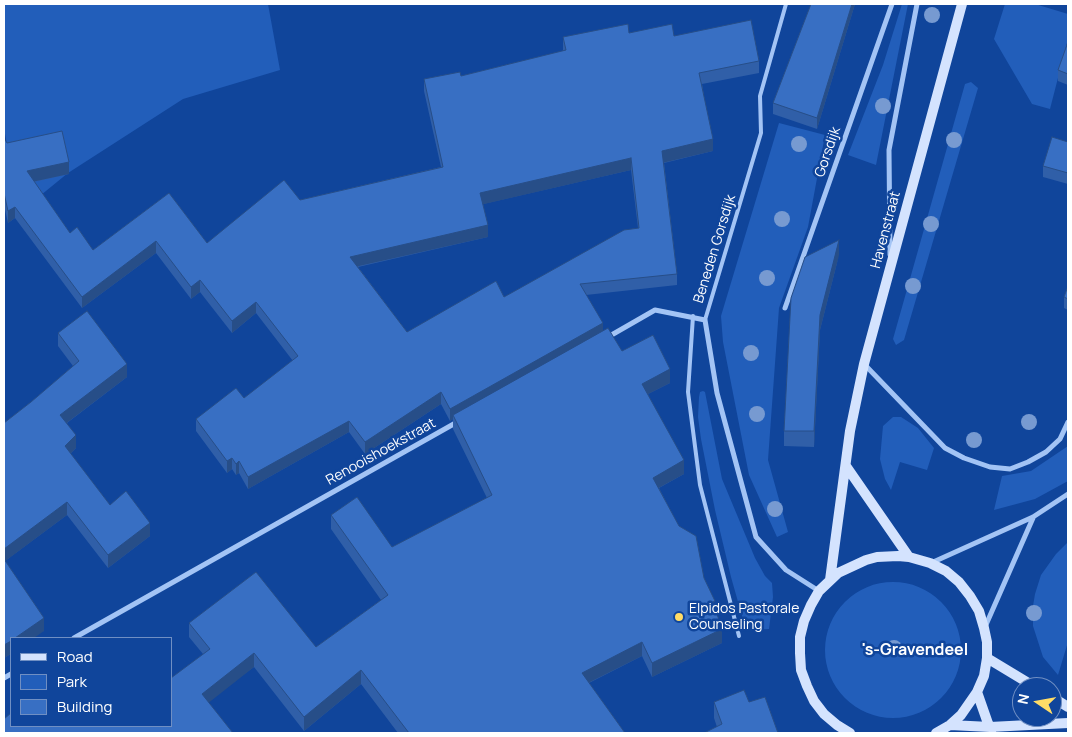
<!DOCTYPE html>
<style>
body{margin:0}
#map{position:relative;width:1072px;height:737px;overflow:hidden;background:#10459b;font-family:Manrope,sans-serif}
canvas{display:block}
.frame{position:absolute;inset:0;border:5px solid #fff;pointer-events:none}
.legend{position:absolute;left:10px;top:637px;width:162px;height:90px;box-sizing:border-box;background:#10459b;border:1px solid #708fc3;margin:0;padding:6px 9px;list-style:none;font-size:15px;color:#fff}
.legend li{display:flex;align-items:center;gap:10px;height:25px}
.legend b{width:25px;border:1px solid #708fc3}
.north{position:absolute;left:1012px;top:677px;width:50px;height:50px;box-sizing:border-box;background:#10459b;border:1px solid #708fc3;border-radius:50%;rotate:282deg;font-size:14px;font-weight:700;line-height:20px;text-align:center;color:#fff}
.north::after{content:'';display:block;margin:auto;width:18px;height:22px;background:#ffdc67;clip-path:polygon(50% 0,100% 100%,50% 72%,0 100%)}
</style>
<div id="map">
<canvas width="1072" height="737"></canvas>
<div class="frame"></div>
<ul class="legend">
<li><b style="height:6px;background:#d4e3fe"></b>Road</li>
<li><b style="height:14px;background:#225eba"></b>Park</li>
<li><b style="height:14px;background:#386fc3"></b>Building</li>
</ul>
<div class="north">N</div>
</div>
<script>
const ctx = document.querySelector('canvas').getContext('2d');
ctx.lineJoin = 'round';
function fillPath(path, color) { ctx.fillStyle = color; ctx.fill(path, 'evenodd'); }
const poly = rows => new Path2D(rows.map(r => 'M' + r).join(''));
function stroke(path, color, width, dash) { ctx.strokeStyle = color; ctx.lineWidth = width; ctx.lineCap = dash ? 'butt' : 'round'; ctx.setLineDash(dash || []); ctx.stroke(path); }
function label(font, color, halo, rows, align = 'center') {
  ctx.font = font + ' Manrope,sans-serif'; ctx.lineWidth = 5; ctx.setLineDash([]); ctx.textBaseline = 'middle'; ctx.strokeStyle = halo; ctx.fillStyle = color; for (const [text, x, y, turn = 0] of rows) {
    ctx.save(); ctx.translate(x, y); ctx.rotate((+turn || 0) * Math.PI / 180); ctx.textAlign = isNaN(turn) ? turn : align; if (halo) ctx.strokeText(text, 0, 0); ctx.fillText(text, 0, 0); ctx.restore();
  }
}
const green = poly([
 [4,4,268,4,280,70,183,99,68,173,19,213,4,128],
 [902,4,908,4,876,165,848,155,883,65],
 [1005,4,1035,4,1068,14,1068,39,1050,109,1032,104,994,39],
 [971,82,978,88,904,340,896,345,893,339,965,84],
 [779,123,825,135,808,227,779,308,768,460,788,532,777,537,749,475,723,342,721,316],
 [703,391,705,392,722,479,755,558,765,576,772,583,773,597,769,629,746,630,731,577,715,510,701,439,698,417,699,397,700,392],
 [893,417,901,417,918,428,934,448,927,470,900,462,891,490,885,479,880,459,883,426],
 [1068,446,1068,481,1035,499,994,510,1002,476,1031,471],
 [1068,542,1068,642,1058,675,1043,657,1033,626,1033,606,1035,594,1041,575,1056,554],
 '825 650a68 68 0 1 1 136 0a68 68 0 1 1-136 0Z'
]);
const lane = poly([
 [693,316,688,392,700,485,739,636],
 [705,320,761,133,760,96,786,4]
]);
const street = poly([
 [890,255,889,150,917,4],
 [785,308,892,4],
 [608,337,655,310,705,320,717,393,756,537,786,570,819,591],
 [865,365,945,448,964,458,990,467,1010,469,1028,462,1046,452,1060,439,1068,422],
 [931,563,1033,517,1068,494],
 [985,627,1033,518],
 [74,638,459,421],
 [4,678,11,674]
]);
const secondary = poly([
 [846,466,909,557],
 [830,580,850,431,864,364,962,4],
 [987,658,1035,687],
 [977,692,991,732],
 [1052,697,1068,707],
 [950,725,990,727,1068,723],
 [850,733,837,725,824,714,814,701,807,686,801,670,800,653,800,637,804,621,811,605,819,591,838,573,866,560,877,557,898,556,909,557,930,563,946,571,959,582,970,596,979,611,984,628,987,642,987,658,984,676,977,692,961,715,950,725,936,733]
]);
const trees = [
 [932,15],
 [883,106],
 [954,140],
 [799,144],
 [782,219],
 [931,224],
 [767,278],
 [913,286],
 [751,353],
 [757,414],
 [1029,422],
 [974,440],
 [775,509],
 [1034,613],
 [894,648]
];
const wall = poly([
 [811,4,855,4,817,129,773,114,773,103],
 [629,33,674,36,759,61,759,73,702,84,713,151,664,163,677,274,677,285,586,295,603,331,622,351,670,383,648,394,684,474,659,488,704,578,715,608,722,643,652,677,642,656,589,683,625,733,398,733,361,684,304,731,254,667,171,726,203,654,189,637,189,623,316,647,381,600,331,529,331,515,392,547,487,498,453,429,453,419,450,421,441,404,365,454,349,432,248,489,239,473,236,475,232,469,227,473,196,431,196,419,244,398,293,361,256,313,232,333,200,292,191,299,156,253,82,308,15,218,8,223,4,205,4,138,7,143,69,174,34,182,70,233,93,250,169,193,207,243,300,200,441,167,424,91,424,79,461,76,563,51,563,37],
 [631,170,638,228,504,297,407,332,358,267,488,237,483,204],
 [1068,42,1068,85,1058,81,1058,70],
 [1068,142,1068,184,1043,177,1043,166],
 [839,255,820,330,814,447,784,446,784,431],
 [1068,286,1068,310,1064,308,1064,297],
 [58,333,127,377,67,423,76,448,70,454,110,505,150,536,108,568,67,515,5,561,44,631,11,638,11,654,4,658,4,423,31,402,73,366,58,346],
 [714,702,749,702,778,733,717,727,714,718]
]);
const shadedWall = poly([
 [852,4,855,4,817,129,817,118],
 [713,139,713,151,662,163,662,151],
 [631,158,631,170,480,205,480,193],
 [69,162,69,174,27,183,27,171],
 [15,207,15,218,8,223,8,211],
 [488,225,488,237,350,268,350,257],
 [839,240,839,255,820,330,814,447,814,431,820,315],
 [156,241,156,253,82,308,82,297],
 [200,280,200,292,191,299,191,287],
 [256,302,256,313,232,333,232,321],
 [603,323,603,334,453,415,453,419,450,421,450,409],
 [127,364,127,377,60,428,60,415],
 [670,369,670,383,642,397,642,384],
 [441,392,441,404,365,454,365,442],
 [349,421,349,432,248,489,248,477],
 [76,435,76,448,65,459,65,446],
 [232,458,232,469,227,473,227,461],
 [684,460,684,474,653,491,653,478],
 [239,461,239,473,236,475,236,464],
 [67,502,67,515,4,562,4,549],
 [150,523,150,536,108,568,108,555],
 [44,618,44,631,34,638,15,638],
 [722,629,722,643,652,677,652,663],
 [11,641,11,654,4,658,4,645],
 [642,642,642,656,582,686,582,673],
 [254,653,254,667,202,708,202,694],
 [361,670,361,684,304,731,304,717]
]);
const building = poly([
 [811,4,852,4,817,118,773,103,811,4],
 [751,20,759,61,699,73,713,139,662,151,677,274,580,284,603,323,450,409,441,392,365,442,349,421,248,477,239,461,236,464,232,458,227,461,196,419,236,388,244,398,298,356,256,302,232,321,200,280,191,287,156,241,82,297,15,207,8,211,4,193,4,138,7,143,62,131,69,162,27,171,70,233,77,227,93,250,169,193,207,243,284,180,300,200,443,167,424,79,460,72,461,76,566,50,563,37,628,24,629,33,672,24,674,36,751,20],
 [631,158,639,228,624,230,504,297,496,281,407,332,350,257,488,225,480,193,631,158],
 [1068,42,1068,74,1058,70,1068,42],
 [1052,137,1068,142,1068,173,1043,166,1052,137],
 [839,240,820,315,814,431,784,431,791,298,805,257,839,240],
 [1068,286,1068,299,1064,297,1068,286],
 [87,311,127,364,60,415,76,435,65,446,110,505,126,491,150,523,108,555,67,502,4,549,4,423,31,402,79,361,58,333,87,311],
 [608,328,622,351,653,335,670,369,642,384,684,460,653,478,679,526,696,536,704,578,715,601,713,602,722,629,652,663,642,642,582,673,625,733,409,733,361,670,304,717,254,653,202,694,233,733,4,733,4,719,11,713,11,726,171,726,171,678,210,649,189,623,256,572,316,647,388,595,331,515,357,497,392,547,492,495,453,415,608,328],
 [4,559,44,618,15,638,11,638,11,641,4,645,4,559],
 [744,690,749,702,765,697,778,733,704,733,722,724,714,702,744,690]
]);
const markers = [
 [679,617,5,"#ffdc67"]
];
const streetNames = [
 ["Gorsdijk",828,152,-71],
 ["Havenstraat",886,230,-75],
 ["Beneden Gorsdijk",715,249,-73],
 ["Renooishoekstraat",381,452,-29]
];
const poiNames = [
 ["Elpidos Pastorale",689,609],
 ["Counseling",689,625]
];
const quarterNames = [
 ["'s-Gravendeel",915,651]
];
fillPath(green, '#225eba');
stroke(lane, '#a3c4f5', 4);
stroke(street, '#a3c4f5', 5);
stroke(secondary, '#d4e3fe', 10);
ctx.fillStyle = '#779ad1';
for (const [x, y] of trees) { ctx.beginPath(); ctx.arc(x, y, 8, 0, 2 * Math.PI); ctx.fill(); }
fillPath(wall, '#305fa8');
fillPath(shadedWall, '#274e88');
fillPath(building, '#386fc3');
stroke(building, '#274e88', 1);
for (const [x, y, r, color] of markers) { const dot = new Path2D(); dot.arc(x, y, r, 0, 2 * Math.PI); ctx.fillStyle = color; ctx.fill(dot); stroke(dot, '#10459b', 2); }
label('14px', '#fff', '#10459b', streetNames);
label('14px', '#fff', '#10459b', poiNames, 'left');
label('bold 16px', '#fff', '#10459b', quarterNames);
</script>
